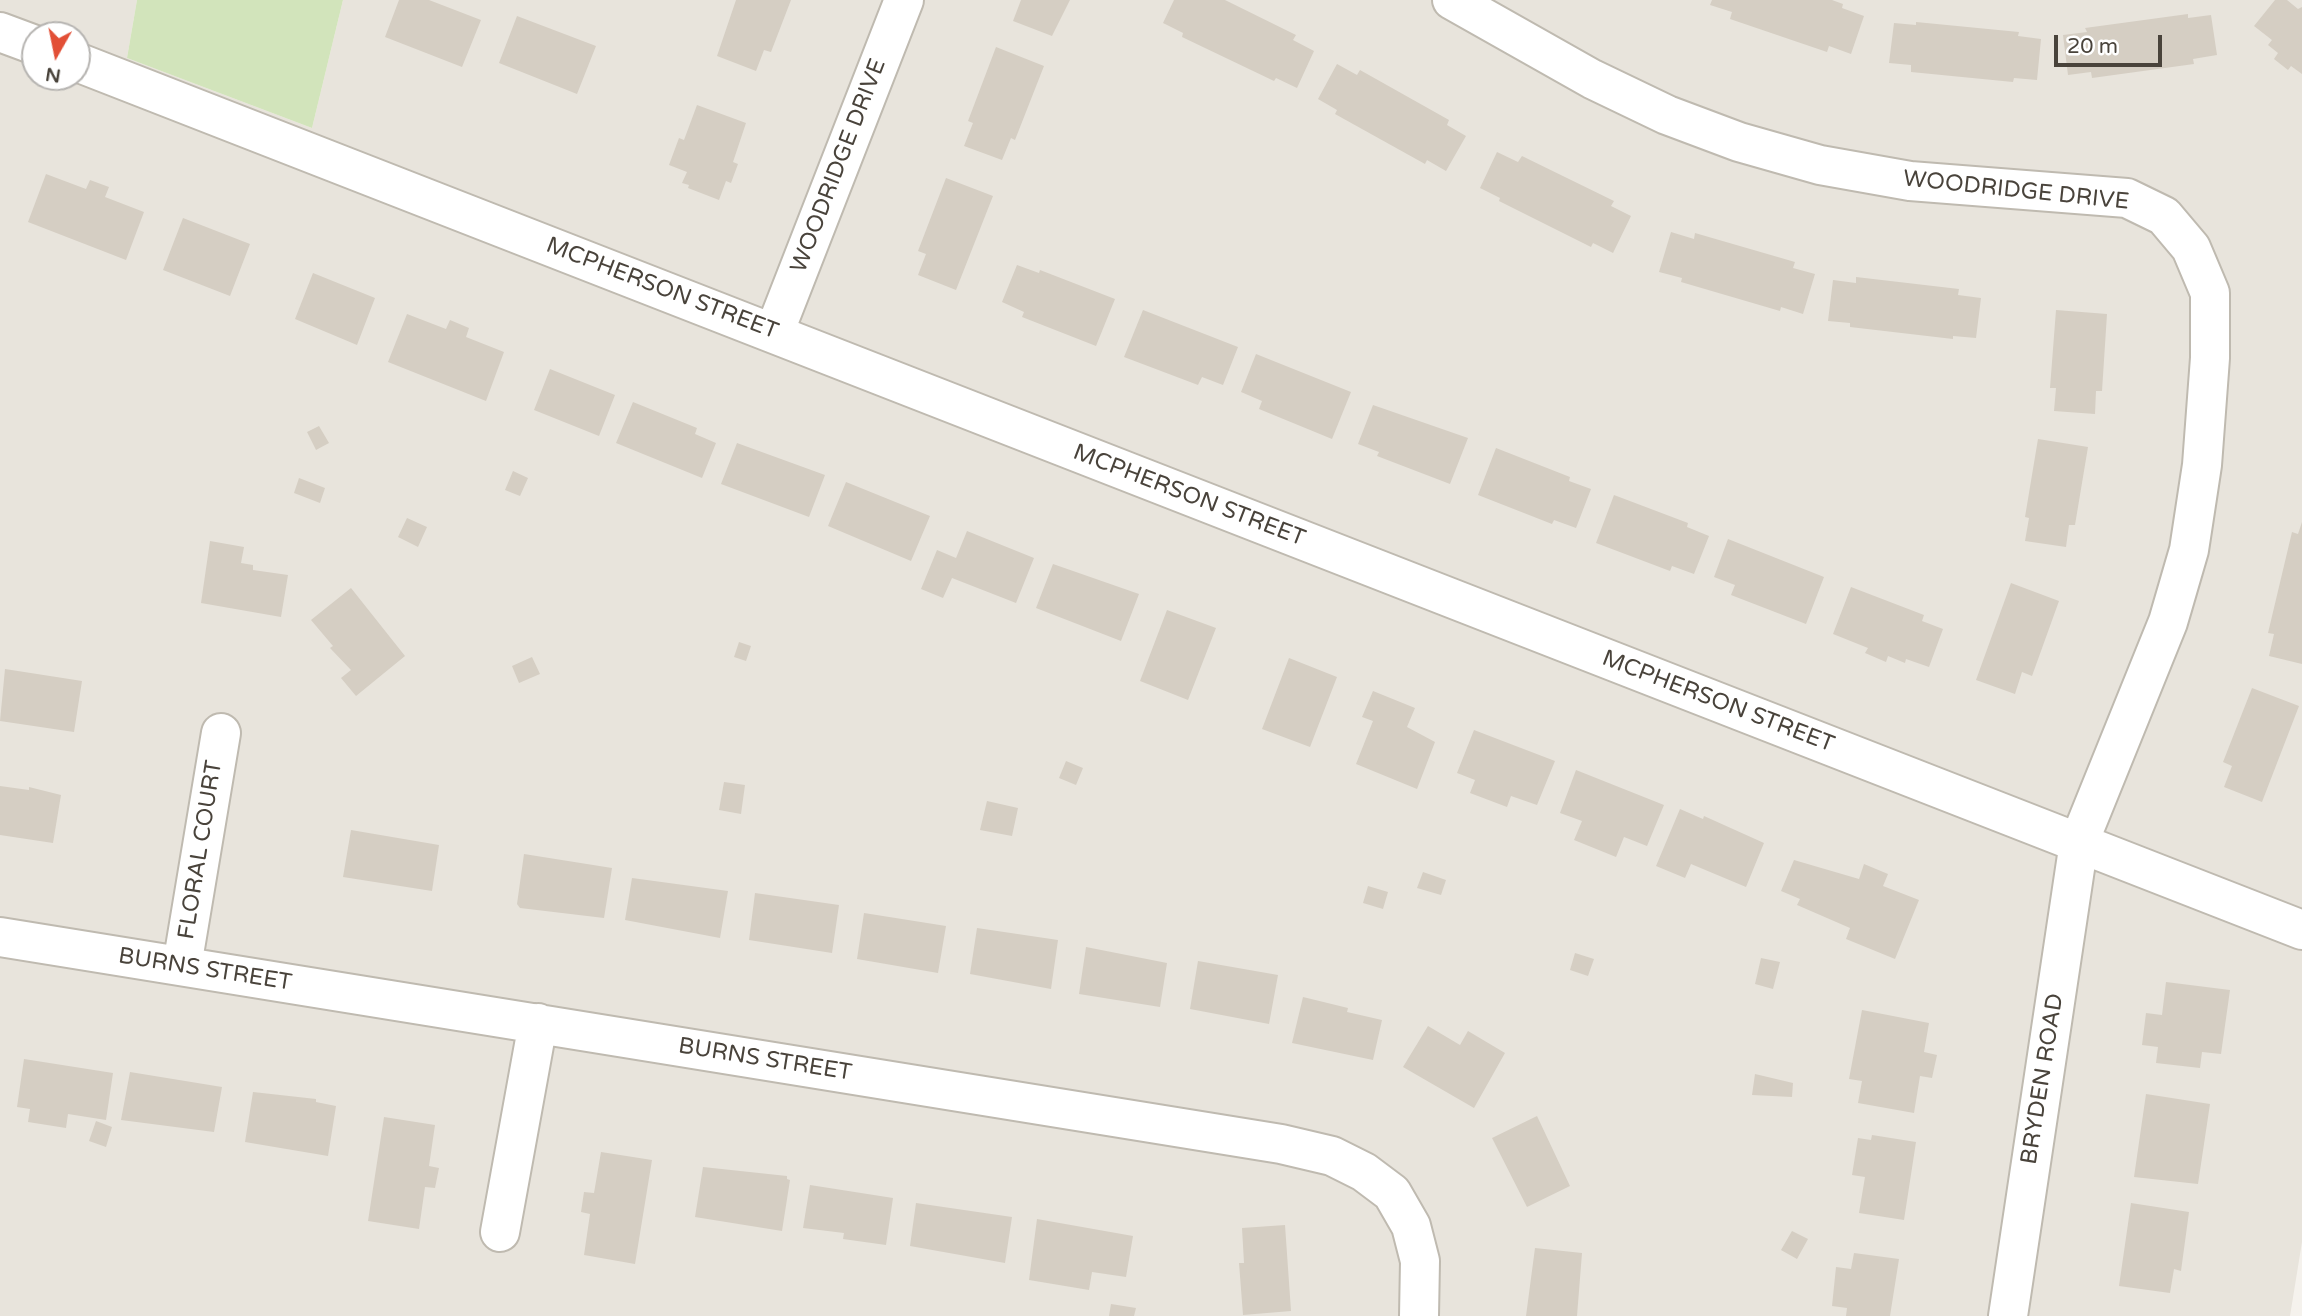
<!DOCTYPE html>
<style>
body{margin:0}
#map{position:relative;width:2302px;height:1316px;overflow:hidden;background:#f5f2ed;font-family:"Varela Round",sans-serif}
canvas{display:block}
.north{position:absolute;left:21px;top:21px;width:70px;height:70px;box-sizing:border-box;background:#fff;border:2px solid #b6b4b1;border-radius:50%;rotate:189deg;font-size:19px;font-weight:700;line-height:28px;text-align:center;color:#49433b}
.north::after{content:'';display:block;margin:auto;width:24px;height:32px;background:#e24f36;clip-path:polygon(50% 0,100% 100%,50% 72%,0 100%)}
.scale{position:absolute;left:2054px;top:35px;width:108px;height:32px;box-sizing:border-box;border:4px solid #49433b;border-top:0;padding-left:9px;font-size:21px;line-height:24px;white-space:nowrap;color:#49433b;-webkit-text-stroke:5px #fff;paint-order:stroke}
</style>
<div id="map">
<canvas width="2302" height="1316"></canvas>
<div class="north">N</div>
<div class="scale">20 m</div>
</div>
<script>
const ctx = document.querySelector('canvas').getContext('2d');
ctx.lineJoin = 'round';
function fillPath(path, color) { ctx.fillStyle = color; ctx.fill(path, 'evenodd'); }
const poly = rows => new Path2D(rows.map(r => 'M' + r).join(''));
function stroke(path, color, width, dash) { ctx.strokeStyle = color; ctx.lineWidth = width; ctx.lineCap = dash ? 'butt' : 'round'; ctx.setLineDash(dash || []); ctx.stroke(path); }
function label(font, color, halo, rows, align = 'center') {
  ctx.font = font + ' "Varela Round",sans-serif'; ctx.lineWidth = 5; ctx.setLineDash([]); ctx.textBaseline = 'middle'; ctx.strokeStyle = halo; ctx.fillStyle = color; for (const [text, x, y, turn = 0] of rows) {
    ctx.save(); ctx.translate(x, y); ctx.rotate((+turn || 0) * Math.PI / 180); ctx.textAlign = isNaN(turn) ? turn : align; if (halo) ctx.strokeText(text, 0, 0); ctx.fillText(text, 0, 0); ctx.restore();
  }
}
const residential = poly([
 [0,0,137,0,127,58,312,128,343,0,2302,0,2302,1242,2290,1316,0,1316],
 [35,35,77,35,77,77,35,77]
]);
const green = poly([
 [137,0,343,0,312,128,127,58]
]);
const building = poly([
 [399,0,429,0,481,20,462,67,385,37],
 [736,0,791,0,771,52,764,50,756,71,717,56],
 [1021,0,1070,0,1052,36,1013,21],
 [1174,0,1225,0,1296,35,1293,40,1314,51,1297,88,1276,78,1274,81,1182,37,1183,33,1163,23],
 [1712,0,1832,0,1843,4,1842,8,1864,16,1851,54,1829,46,1827,52,1730,19,1732,12,1710,5],
 [2275,0,2287,0,2298,9,2302,7,2302,74,2291,66,2288,70,2274,59,2278,53,2268,45,2272,40,2254,26],
 [2188,14,2188,18,2211,15,2217,55,2193,59,2194,64,2092,78,2091,72,2068,75,2063,35,2087,32,2085,28],
 [517,16,596,46,577,94,499,63],
 [1916,22,2019,32,2018,36,2041,39,2037,80,2014,78,2013,82,1911,72,1911,65,1889,63,1894,23,1916,25],
 [996,47,1044,66,1015,140,1011,138,1002,160,964,146,973,123,968,121],
 [1337,64,1357,75,1360,70,1449,120,1447,125,1466,136,1446,171,1427,160,1425,164,1335,114,1337,110,1318,99],
 [697,105,746,123,733,162,738,164,731,183,726,181,719,200,688,188,689,185,682,183,687,172,669,165,679,138,684,140],
 [1497,152,1518,162,1522,156,1614,201,1611,206,1631,216,1613,253,1593,243,1591,247,1499,201,1500,198,1480,188],
 [46,174,86,189,90,180,109,187,105,197,144,212,126,260,28,222],
 [946,178,993,196,956,290,918,275,926,254,918,251],
 [183,218,250,244,230,296,163,270],
 [1671,232,1694,239,1695,233,1795,262,1793,268,1815,274,1803,314,1781,307,1780,311,1681,282,1682,278,1659,272],
 [1017,265,1039,273,1040,270,1115,299,1096,346,1022,317,1024,312,1002,302],
 [313,273,375,298,357,345,295,319],
 [1856,277,1959,289,1958,295,1981,298,1976,338,1953,336,1953,339,1850,327,1850,323,1828,321,1833,280,1856,283],
 [1143,310,1238,347,1223,385,1202,377,1198,385,1124,357],
 [2056,310,2107,314,2102,391,2096,391,2095,414,2054,411,2056,388,2050,388],
 [407,314,446,329,450,320,469,328,466,337,504,352,486,401,388,362],
 [1256,354,1351,392,1332,439,1259,409,1262,401,1241,392],
 [550,369,615,395,599,436,534,410],
 [633,402,697,428,695,434,716,443,702,478,616,443],
 [1373,405,1468,438,1450,484,1377,456,1379,452,1358,444],
 [319,426,329,443,316,450,307,432],
 [2038,439,2088,447,2075,525,2069,525,2066,547,2025,541,2029,518,2025,517],
 [737,443,825,475,809,517,721,484],
 [1496,448,1570,477,1569,481,1591,489,1576,528,1554,520,1552,524,1478,495],
 [513,471,528,478,520,496,505,490],
 [299,478,325,488,320,503,294,493],
 [846,482,930,516,911,561,828,526],
 [1614,495,1688,523,1687,527,1709,536,1694,574,1672,566,1670,571,1596,543],
 [407,518,427,527,418,547,398,537],
 [2302,522,2302,664,2269,656,2274,634,2268,633,2292,532,2298,534],
 [967,531,1034,558,1016,603,952,578,943,598,921,589,937,550,956,558],
 [1728,539,1824,577,1806,624,1731,595,1735,585,1714,577],
 [210,541,244,547,241,563,253,565,253,570,288,575,281,617,201,603],
 [1053,564,1139,594,1121,641,1036,608],
 [2011,583,2059,601,2032,676,2022,672,2015,694,1976,680],
 [1851,587,1924,615,1922,621,1943,629,1929,667,1906,659,1905,663,1888,656,1886,662,1865,653,1868,648,1833,634],
 [351,588,405,656,356,696,341,678,351,670,330,648,333,646,311,620],
 [1167,610,1216,628,1188,700,1140,681],
 [739,642,751,646,746,661,734,657],
 [532,657,540,674,519,683,512,666],
 [1289,658,1337,677,1310,747,1262,729],
 [5,669,82,681,74,732,0,721],
 [2252,688,2299,706,2262,802,2224,787,2232,766,2223,762],
 [1373,691,1415,708,1407,727,1435,742,1417,789,1356,764,1373,721,1362,717],
 [1474,730,1555,761,1537,805,1511,796,1507,807,1470,793,1475,780,1457,773],
 [1066,761,1083,768,1076,785,1059,778],
 [1576,770,1664,805,1647,846,1624,837,1616,857,1574,840,1582,821,1560,813],
 [724,782,745,785,741,814,719,810],
 [0,786,29,790,29,787,61,795,53,843,0,835],
 [987,801,1018,808,1012,836,980,830],
 [1680,809,1703,819,1704,816,1764,843,1746,887,1691,864,1685,878,1656,866],
 [351,830,439,845,432,891,343,877],
 [524,854,612,868,604,918,520,908,517,904],
 [1794,860,1859,879,1864,864,1888,874,1883,886,1919,900,1895,959,1846,939,1850,928,1797,905,1800,899,1781,891],
 [1423,872,1446,880,1441,895,1417,888],
 [632,878,728,891,720,938,625,920],
 [1368,886,1388,892,1383,909,1363,903],
 [755,893,839,905,832,953,749,940],
 [864,913,946,926,938,973,857,959],
 [977,928,1058,940,1051,989,970,974],
 [1086,947,1167,963,1160,1007,1079,994],
 [1575,953,1594,959,1588,976,1570,970],
 [1761,958,1780,962,1773,989,1755,984],
 [1198,961,1278,975,1269,1024,1190,1009],
 [2166,982,2230,990,2221,1054,2202,1052,2200,1068,2156,1063,2158,1047,2142,1045,2146,1013,2162,1015],
 [1303,997,1348,1008,1347,1012,1382,1020,1373,1060,1292,1043],
 [1862,1010,1929,1023,1924,1052,1937,1055,1932,1078,1920,1076,1914,1113,1858,1103,1862,1081,1849,1079],
 [1428,1026,1460,1045,1468,1031,1505,1053,1474,1108,1403,1067],
 [24,1059,113,1073,106,1120,68,1114,66,1128,28,1122,30,1109,17,1107],
 [130,1072,222,1087,214,1132,121,1120],
 [1755,1074,1793,1083,1792,1097,1752,1095],
 [253,1092,316,1099,316,1102,336,1106,328,1156,245,1142],
 [2146,1094,2210,1104,2198,1184,2134,1177],
 [1537,1116,1570,1186,1527,1207,1492,1138],
 [384,1117,435,1125,429,1166,439,1168,435,1188,425,1187,419,1229,368,1221],
 [96,1121,112,1127,106,1147,89,1141],
 [1872,1135,1916,1142,1904,1220,1859,1213,1865,1177,1852,1175,1858,1138,1871,1140],
 [601,1152,652,1160,635,1264,584,1255,590,1214,581,1212,584,1192,594,1193],
 [703,1167,787,1176,787,1179,790,1180,782,1231,695,1217],
 [810,1185,893,1198,886,1245,843,1239,844,1233,803,1228],
 [916,1203,1012,1217,1005,1263,910,1246],
 [2131,1203,2189,1212,2181,1271,2174,1269,2170,1293,2119,1286],
 [1037,1219,1133,1236,1126,1277,1092,1272,1089,1290,1029,1280],
 [1285,1225,1291,1311,1243,1315,1239,1263,1244,1263,1242,1228],
 [1792,1231,1808,1239,1797,1259,1781,1250],
 [1535,1248,1582,1253,1577,1316,1526,1316],
 [1854,1253,1899,1259,1890,1316,1846,1316,1847,1308,1832,1306,1836,1267,1851,1269],
 [1111,1304,1136,1308,1134,1316,1109,1316]
]);
const minor = poly([
 [1452,0,1592,79,1667,115,1739,142,1820,165,1910,181,2127,198,2164,216,2191,248,2210,293,2210,358,2202,465,2189,550,2168,622,2079,842,2008,1316],
 [0,32,35,45],
 [77,62,2302,930],
 [774,333,904,0],
 [0,937,1281,1144,1332,1156,1364,1172,1392,1193,1411,1226,1420,1261,1419,1316],
 [182,966,221,733],
 [500,1232,538,1023]
]);
const streetNames = [
 ["WOODRIDGE DRIVE",839,166,-69],
 ["WOODRIDGE DRIVE",2016,191,6],
 ["MCPHERSON STREET",662,289,21],
 ["MCPHERSON STREET",1189,496,21],
 ["MCPHERSON STREET",1718,702,21],
 ["FLORAL COURT",201,850,-81],
 ["BURNS STREET",205,970,9],
 ["BURNS STREET",765,1060,9],
 ["BRYDEN ROAD",2043,1079,-81]
];
fillPath(residential, '#e8e4dc');
fillPath(green, '#d2e4bb');
fillPath(building, '#d5cec3');
stroke(minor, '#bfbab0', 42);
stroke(minor, '#fff', 38);
label('23px', '#49433b', '#fff', streetNames);
</script>
